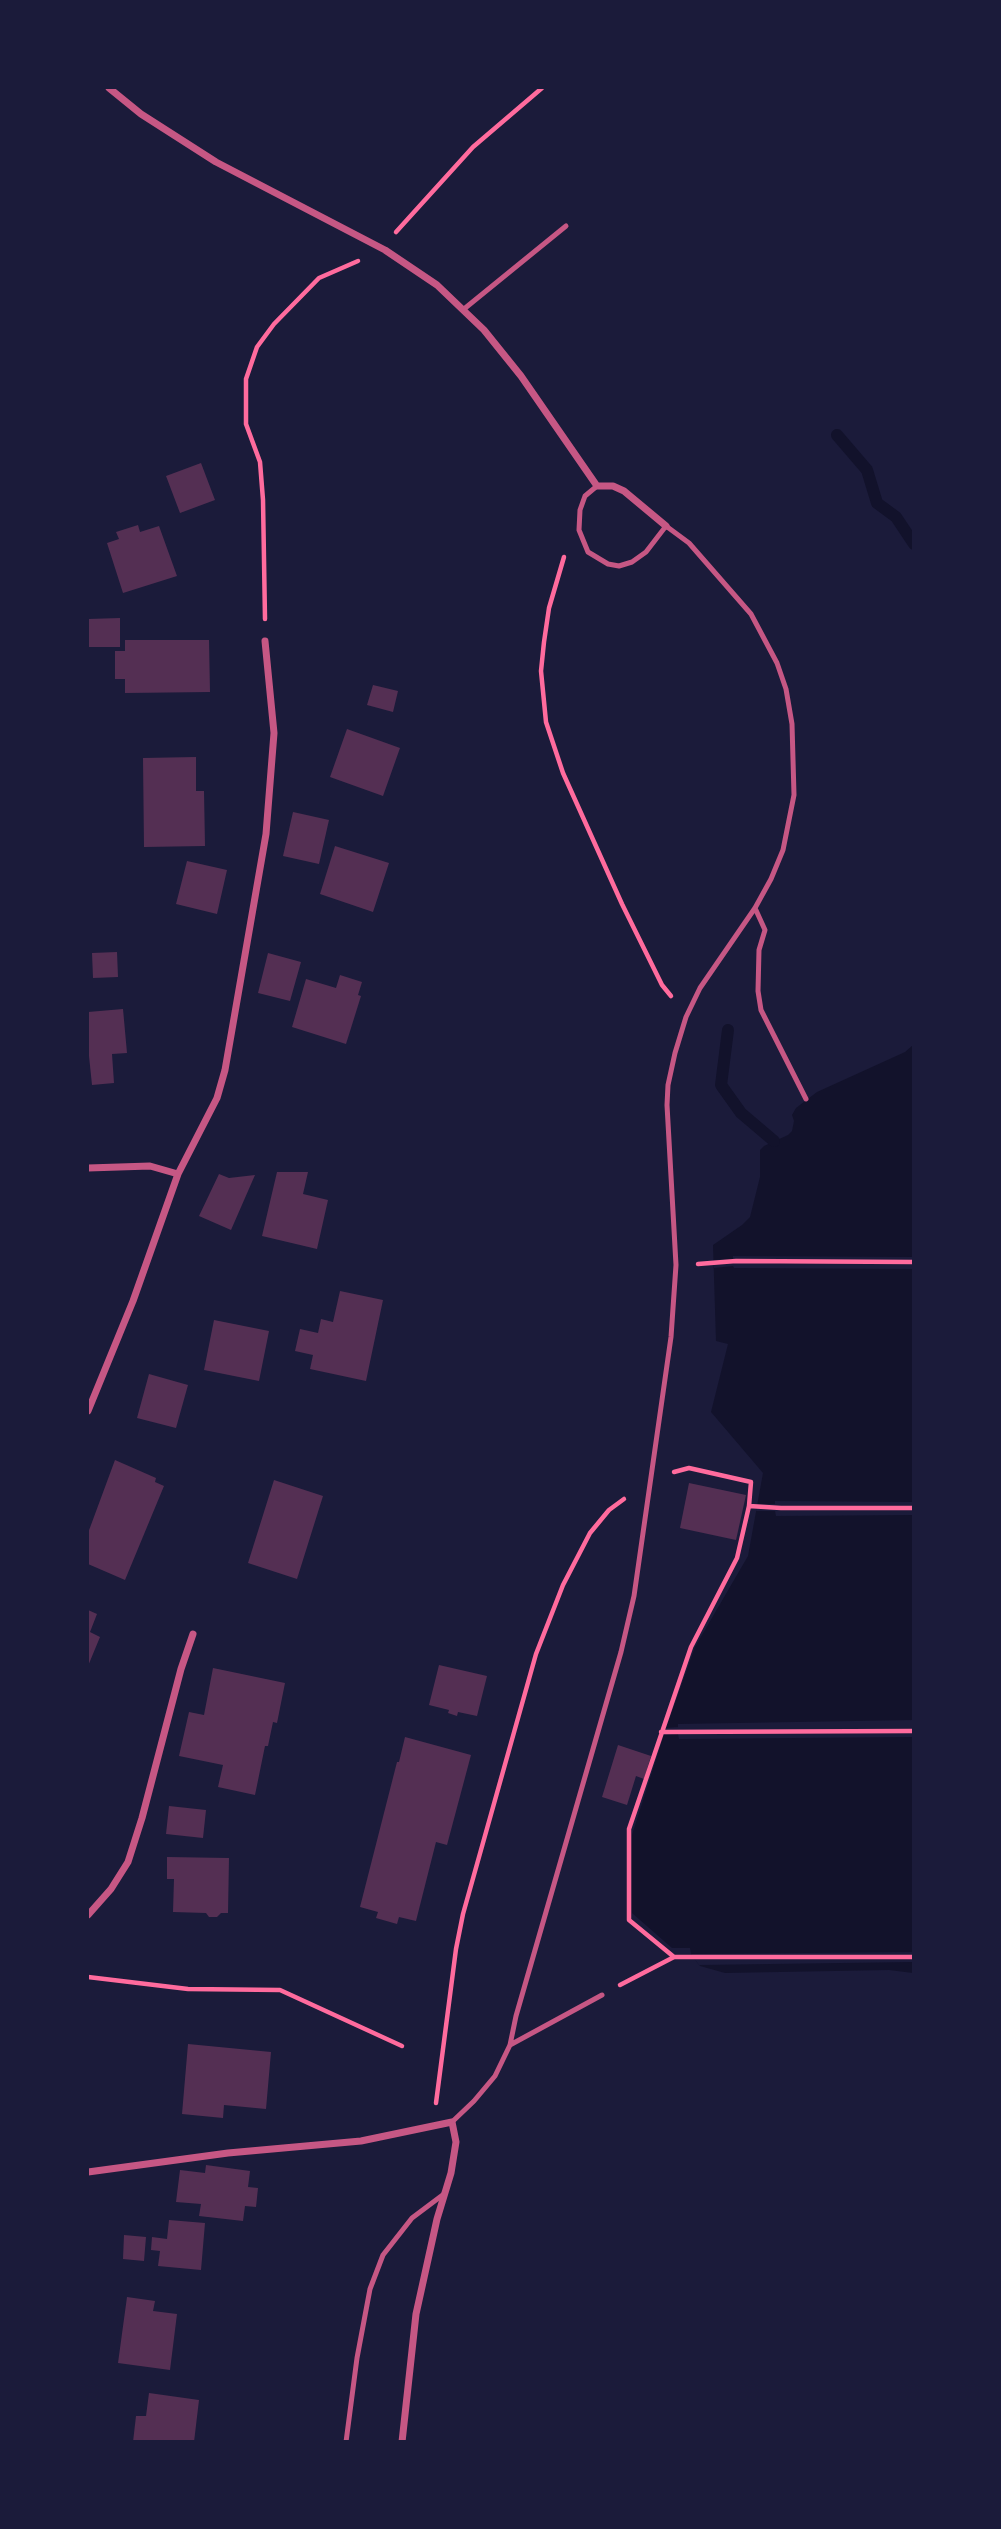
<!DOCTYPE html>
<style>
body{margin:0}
#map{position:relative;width:1001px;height:2529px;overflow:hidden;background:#1b1b3a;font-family:"Open Sans",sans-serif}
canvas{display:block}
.frame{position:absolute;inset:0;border:89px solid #1b1b3a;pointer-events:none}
</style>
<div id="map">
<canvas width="1001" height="2529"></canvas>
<div class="frame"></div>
</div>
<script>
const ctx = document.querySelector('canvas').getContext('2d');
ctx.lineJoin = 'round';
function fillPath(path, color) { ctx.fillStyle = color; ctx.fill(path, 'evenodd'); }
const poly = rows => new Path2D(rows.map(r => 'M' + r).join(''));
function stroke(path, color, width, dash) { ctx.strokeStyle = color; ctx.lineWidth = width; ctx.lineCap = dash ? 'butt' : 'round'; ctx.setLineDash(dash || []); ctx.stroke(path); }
const water = poly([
 [913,1045,913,1973,889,1970,725,1973,700,1966,691,1954,690,1948,672,1948,632,1913,632,1835,666,1728,695,1647,748,1556,763,1473,711,1412,728,1344,716,1341,713,1245,742,1225,750,1217,760,1177,760,1150,764,1146,788,1135,792,1131,794,1121,792,1115,796,1108,817,1092,905,1052]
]);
const pier = poly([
 [733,1256,913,1257,913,1269,734,1268,733,1266,714,1268,713,1260,733,1259],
 [775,1501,913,1502,913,1515,776,1516,775,1511,756,1511,757,1504,775,1504],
 [913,1720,913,1737,679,1739,678,1734,664,1735,666,1728,678,1727,678,1724],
 [913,1952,913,1962,699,1965,691,1954]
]);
const stream = poly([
 [837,435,867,470,877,503,896,517,914,544],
 [728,1030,721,1085,741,1113,774,1141]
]);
const building = poly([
 [201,463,215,500,180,513,166,476],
 [138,525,140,532,159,526,177,576,123,593,107,543,119,539,116,532],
 [120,618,120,647,88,647,88,619],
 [125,640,209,640,210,692,125,693,125,679,115,679,115,651,125,651],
 [373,685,398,691,393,712,367,705],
 [347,729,400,748,383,796,330,777],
 [196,757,196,791,204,791,205,846,144,847,143,758],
 [293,812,329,820,319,864,283,856],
 [335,846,389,863,373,912,320,894],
 [187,861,227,870,217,914,176,904],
 [117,952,118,977,93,978,92,953],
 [268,953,301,962,290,1001,258,993],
 [340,975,362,982,358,995,361,996,346,1044,292,1027,306,979,336,988],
 [123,1009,127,1053,112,1054,114,1083,92,1085,89,1056,88,1056,88,1012],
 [277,1172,308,1172,303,1194,328,1200,317,1249,262,1236],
 [219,1174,229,1178,255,1175,231,1230,199,1216],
 [340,1291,383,1300,366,1381,310,1369,313,1355,295,1351,300,1329,318,1333,321,1319,333,1322],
 [214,1320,269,1331,259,1381,204,1370],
 [149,1374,188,1385,176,1428,137,1418],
 [115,1460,156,1478,155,1482,164,1486,125,1580,88,1564,88,1533],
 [274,1480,323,1496,297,1579,248,1563],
 [689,1483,746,1495,736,1540,680,1528],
 [88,1610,97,1614,90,1632,100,1637,88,1666],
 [439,1665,487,1676,477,1716,458,1712,457,1716,448,1713,449,1710,429,1705],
 [213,1668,285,1683,277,1723,273,1722,268,1746,265,1746,255,1795,218,1787,223,1765,179,1756,189,1712,204,1715],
 [405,1737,471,1755,447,1845,436,1842,416,1921,399,1917,397,1924,376,1918,378,1912,360,1907,397,1762,399,1762],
 [618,1745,651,1756,644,1779,636,1776,627,1805,602,1797],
 [169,1806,206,1810,203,1838,166,1834],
 [167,1857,229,1858,228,1913,221,1913,217,1917,209,1917,206,1913,173,1912,174,1879,167,1879],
 [188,2044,271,2052,266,2109,224,2105,223,2118,182,2114],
 [206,2165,250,2171,248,2187,258,2188,256,2207,245,2206,243,2221,199,2216,201,2204,176,2202,180,2170,205,2173],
 [169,2220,205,2223,201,2270,158,2266,160,2251,151,2250,152,2237,167,2239],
 [124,2235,146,2237,144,2261,123,2259],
 [127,2297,155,2301,153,2311,177,2314,170,2370,118,2363],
 [149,2393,199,2400,194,2442,133,2442,136,2416,146,2416]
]);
const path = poly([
 [396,232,473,147,542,88],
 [564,557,549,608,544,642,541,671,546,722,563,773,622,904,662,985,671,996],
 [265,619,263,500,260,462,246,424,246,379,257,347,274,324,319,278,358,261],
 [698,1264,736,1261,914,1262],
 [749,1506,781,1508,914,1508],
 [661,1732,914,1731],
 [674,1957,629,1920,629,1829,691,1647,737,1558,749,1506,751,1482,689,1468,674,1472],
 [88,1977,188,1989,280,1990,402,2046],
 [620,1985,674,1957,914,1957],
 [436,2103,456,1949,463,1914,536,1654,563,1585,590,1533,609,1510,624,1499]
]);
const service = poly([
 [464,309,566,226],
 [755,908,765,930,759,950,758,991,761,1010,806,1099],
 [510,2045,602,1995],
 [452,2122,474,2101,495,2076,510,2045,516,2016,621,1652,634,1596,671,1337,676,1265,667,1105,668,1085,675,1053,686,1017,700,988,755,908,771,879,783,850,794,795,792,724,786,689,777,663,751,614,689,543,666,526,646,552,632,562,619,566,608,564,588,552,579,530,580,510,585,496,597,486],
 [346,2442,357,2358,370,2289,383,2255,412,2218,444,2194]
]);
const minor = poly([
 [109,88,141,114,216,162,385,250,437,285,484,330,521,376,597,486,613,486,624,491,666,526],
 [88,1168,150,1166,178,1174],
 [88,1411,133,1301,178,1174,217,1098,225,1070,266,834,274,733,265,641],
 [88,1915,111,1889,128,1862,142,1818,181,1669,193,1634],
 [88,2172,228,2153,361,2141,452,2122,456,2142,451,2173,437,2219,416,2314,402,2442]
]);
fillPath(water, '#12122b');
fillPath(pier, '#1b1b3a');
stroke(stream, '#12122b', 12);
fillPath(building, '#542f53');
stroke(path, '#ff6b9d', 4.5);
stroke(service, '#c65784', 5);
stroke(minor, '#c65784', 7);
</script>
